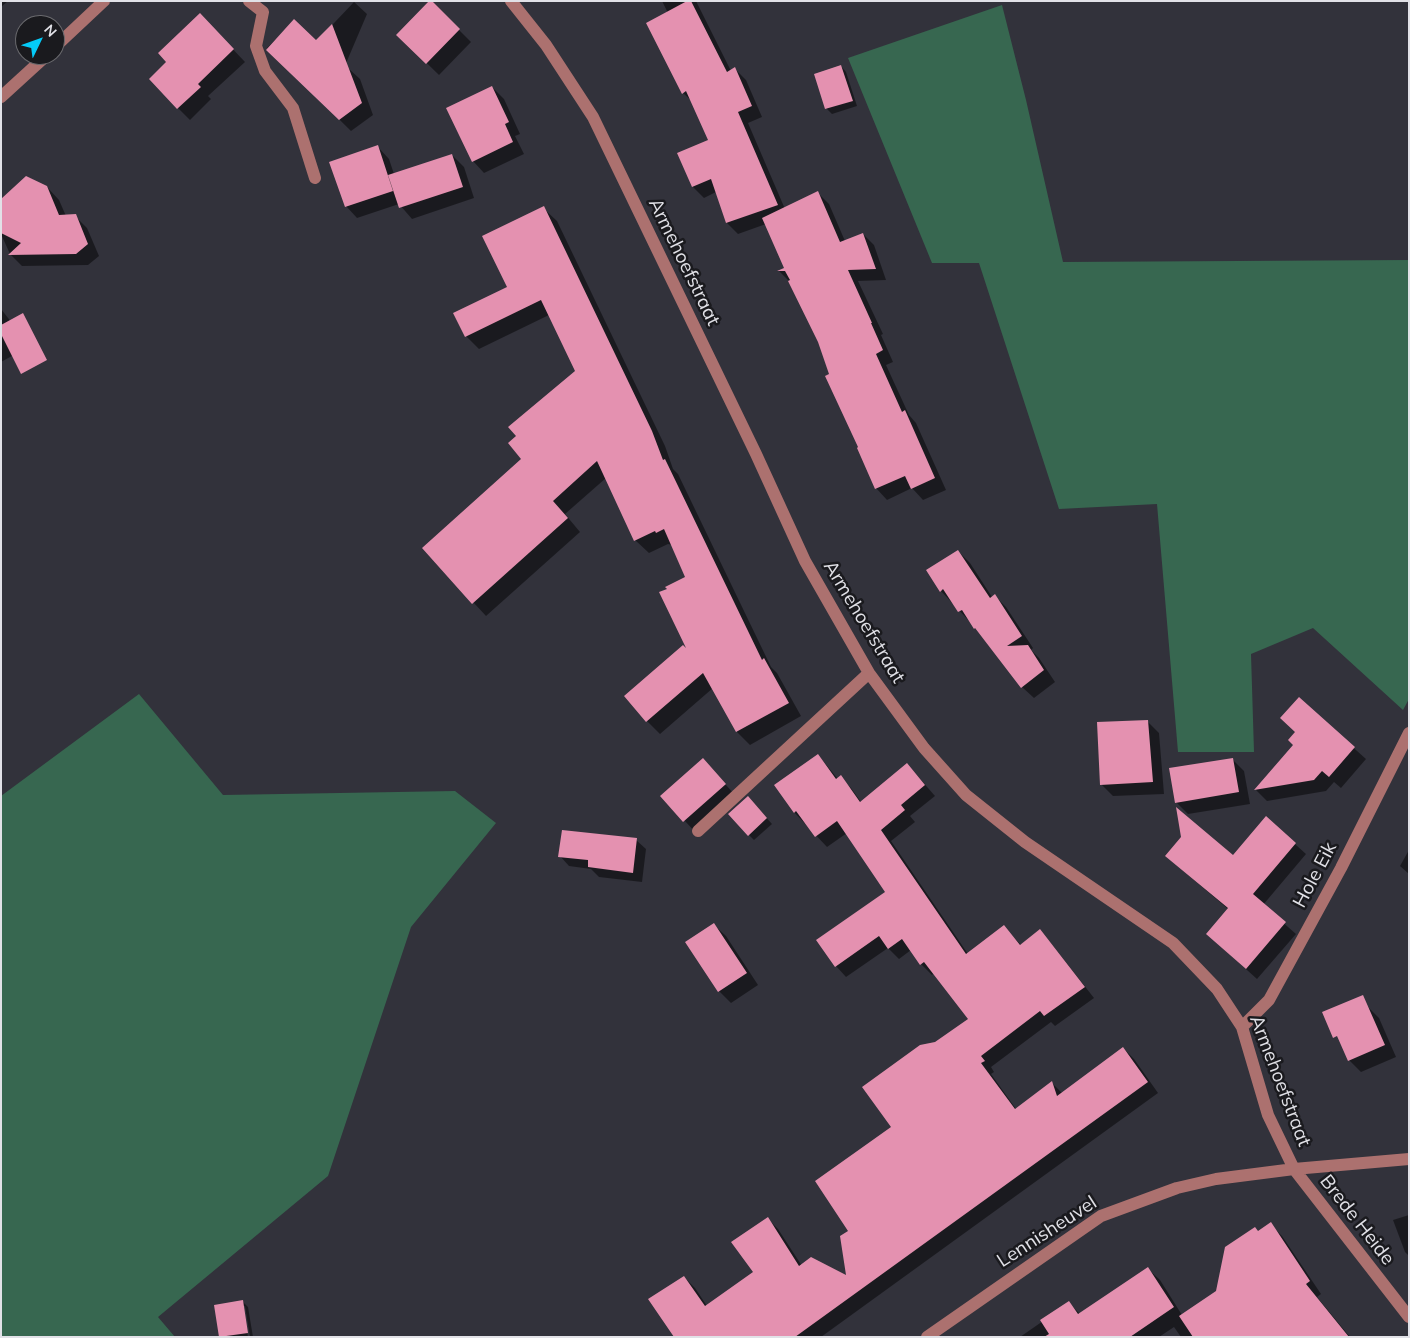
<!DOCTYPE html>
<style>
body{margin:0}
#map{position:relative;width:1410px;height:1338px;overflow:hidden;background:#32323b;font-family:Mulish,sans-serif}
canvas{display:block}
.frame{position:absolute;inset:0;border:2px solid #e1e1e7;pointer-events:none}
.north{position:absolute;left:15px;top:15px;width:50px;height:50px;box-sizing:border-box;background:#1a1a1e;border:1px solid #6a6a6e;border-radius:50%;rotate:48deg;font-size:14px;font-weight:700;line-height:20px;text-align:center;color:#e1e1e7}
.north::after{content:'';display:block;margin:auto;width:18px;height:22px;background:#04cbf9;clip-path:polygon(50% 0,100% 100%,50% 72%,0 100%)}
</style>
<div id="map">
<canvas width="1410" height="1338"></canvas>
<div class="frame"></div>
<div class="north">N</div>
</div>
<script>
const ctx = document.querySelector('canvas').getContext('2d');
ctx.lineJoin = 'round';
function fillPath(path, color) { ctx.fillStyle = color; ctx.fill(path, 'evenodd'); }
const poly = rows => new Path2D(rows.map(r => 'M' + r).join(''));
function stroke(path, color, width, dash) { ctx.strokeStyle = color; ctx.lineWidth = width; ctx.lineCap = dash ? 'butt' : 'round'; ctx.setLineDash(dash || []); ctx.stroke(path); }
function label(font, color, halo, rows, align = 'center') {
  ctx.font = font + ' Mulish,sans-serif'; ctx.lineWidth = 5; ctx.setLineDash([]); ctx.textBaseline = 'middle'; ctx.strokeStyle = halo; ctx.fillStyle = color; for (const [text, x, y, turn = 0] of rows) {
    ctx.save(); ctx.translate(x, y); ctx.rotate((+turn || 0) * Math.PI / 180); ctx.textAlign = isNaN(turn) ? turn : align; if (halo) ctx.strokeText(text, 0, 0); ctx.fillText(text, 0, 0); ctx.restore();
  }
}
const green = poly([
 [1002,5,1026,100,1063,262,1409,260,1409,699,1403,710,1313,628,1251,654,1254,752,1178,752,1157,504,1059,509,979,263,932,263,848,58],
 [139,694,223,795,455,791,496,823,411,927,328,1176,158,1317,175,1337,1,1337,1,796]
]);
const shadow = poly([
 [1,1,8,1,1,7],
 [662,1,696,1,731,71,735,69,746,80,762,117,748,123,785,209,818,193,829,204,845,241,863,234,874,245,886,280,858,281,883,334,881,335,893,362,886,365,909,415,916,423,946,490,923,500,912,488,887,500,876,488,819,342,790,282,779,271,786,268,766,224,738,234,727,223,716,192,704,198,693,187,678,154,709,140,693,102,683,93,668,13],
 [354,2,367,14,341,75,348,68,360,79,373,115,351,131,267,48,294,21,316,42],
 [431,2,471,42,439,75,398,35],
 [211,26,245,62,208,96,211,99,190,120,178,108],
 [841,66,846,72,857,106,832,114,827,109,816,74],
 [492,87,504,99,520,134,515,136,524,154,484,173,473,161],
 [378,147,389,159,394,174,452,155,464,167,474,198,412,219,399,204,357,218,346,206],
 [47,187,59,200,66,216,75,216,87,228,99,256,88,265,22,266,10,254,1,234,1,201],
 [543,208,557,221,665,446,673,469,678,474,771,667,777,673,801,716,750,745,737,732,713,688,660,734,647,721,689,653,687,578,672,545,668,544,649,553,635,540,606,478,565,514,580,532,486,616,423,548,523,459,577,371,549,315,479,349,466,336,508,287],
 [1,309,30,346,1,362],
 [958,551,970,563,992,597,995,596,1006,607,1033,648,1031,650,1039,658,1055,682,1034,698,1022,687,971,623,941,591],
 [1299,699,1366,759,1341,788,1334,782,1326,791,1267,801,1256,790,1294,746],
 [1147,721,1159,733,1164,794,1113,796,1101,784],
 [818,755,838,779,840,777,851,788,861,802,907,764,935,796,910,816,915,822,891,841,968,954,1004,927,1021,945,1039,931,1050,942,1094,998,1055,1026,1051,1022,991,1067,994,1072,991,1074,1016,1109,1052,1083,1062,1093,1123,1048,1134,1059,1158,1093,821,1337,675,1337,684,1277,695,1288,707,1306,755,1272,767,1218,778,1229,802,1266,848,1277,850,1231,893,1127,936,1043,969,1019,934,973,932,975,921,964,911,950,899,959,888,948,846,977,836,966,887,892,847,833,827,847,794,812],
 [1232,759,1244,771,1250,804,1188,814,1176,802],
 [714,772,737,797,696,833,662,796],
 [753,803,772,824,754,840,749,835],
 [1266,818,1306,854,1263,905,1296,934,1257,979,1218,944,1228,909,1166,856,1233,856],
 [636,840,646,849,642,882,599,877,591,869,569,866,560,856],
 [1409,850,1409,874,1400,866],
 [714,925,726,936,758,985,731,1003,719,991,687,942],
 [1367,1006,1379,1018,1396,1057,1361,1072,1349,1060],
 [1409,1215,1409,1256,1405,1252,1393,1220],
 [1270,1224,1282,1236,1321,1294,1317,1297,1350,1337,1181,1337,1174,1327,1159,1337,1020,1337,1069,1303,1080,1314,1148,1269,1160,1280,1182,1315,1218,1292,1259,1232],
 [243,1302,248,1307,253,1337,250,1337,245,1306,243,1306,248,1337,221,1337]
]);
const building = poly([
 [429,1,432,1,460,29,426,64,396,35],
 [687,1,691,1,727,72,735,67,752,106,738,112,778,205,726,223,711,179,692,187,677,153,708,140,686,91,682,94,646,23],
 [200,13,234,49,198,84,201,87,177,109,149,79,166,62,158,53],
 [294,19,316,40,332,24,362,103,339,120,266,50],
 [841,65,853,101,825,109,814,74],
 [492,86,509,122,505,124,513,142,472,162,446,108],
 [378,145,393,191,345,207,329,162],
 [452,154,463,187,399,208,388,175],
 [26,176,47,186,59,215,76,214,88,244,76,254,8,255,21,243,1,233,1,199],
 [818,191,840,242,863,233,876,269,848,270,872,323,871,323,883,350,876,354,902,412,905,410,935,478,911,489,905,476,875,489,857,448,858,447,825,376,829,374,818,342,788,281,790,280,785,271,777,271,784,268,762,218],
 [544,206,652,431,663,460,665,459,762,660,764,658,789,703,736,732,703,673,646,722,624,696,683,645,686,648,659,592,667,589,665,587,685,577,664,529,656,533,655,531,634,541,597,461,553,501,568,518,472,604,422,548,521,459,508,443,516,436,508,427,575,371,541,300,465,337,453,313,507,287,482,236],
 [23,313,47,360,21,374,1,334,1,325],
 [958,550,990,598,995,594,1022,636,1007,646,1028,645,1044,670,1021,688,975,628,974,629,962,610,958,612,943,589,940,592,926,570],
 [1299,697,1355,747,1329,777,1322,771,1314,780,1254,790,1293,745,1288,740,1295,732,1280,718],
 [1148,720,1153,782,1100,785,1097,722],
 [818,754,836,779,841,775,860,802,907,763,925,785,901,805,905,810,881,830,966,954,1004,925,1020,945,1040,929,1085,987,1044,1016,1040,1011,981,1056,985,1061,981,1063,1015,1109,1052,1081,1057,1096,1123,1047,1148,1082,795,1337,674,1337,648,1299,684,1276,705,1306,753,1272,731,1242,768,1217,799,1266,811,1257,846,1275,840,1236,848,1231,815,1181,891,1127,862,1087,920,1045,935,1042,968,1019,924,962,920,965,902,939,888,949,879,936,835,967,816,940,885,892,837,821,815,837,796,811,794,813,774,785],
 [703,758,726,784,683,822,660,796],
 [1233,758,1239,792,1175,803,1169,768],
 [748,796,767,818,748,836,728,814],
 [1176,807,1233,855,1266,816,1296,843,1253,894,1286,922,1246,969,1206,934,1228,908,1165,856,1181,837],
 [562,830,637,838,633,873,588,867,588,860,558,857],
 [714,923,747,973,718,992,685,942],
 [1363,995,1385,1045,1348,1061,1337,1036,1333,1038,1322,1012],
 [1271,1222,1310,1281,1306,1284,1349,1337,1193,1337,1179,1316,1216,1291,1225,1247,1255,1227,1258,1231],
 [1148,1267,1174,1307,1130,1337,1044,1337,1049,1334,1040,1320,1069,1301,1078,1314],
 [243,1300,248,1333,219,1337,214,1305]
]);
const minor = poly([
 [249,1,263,12,256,46,265,71,293,108,315,178],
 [511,1,546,45,593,117,756,454,805,561,869,673,924,748,966,795,1025,842,1173,943,1217,989,1242,1027,1268,1115,1294,1169,1409,1317],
 [55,47,104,1],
 [1,97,47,55],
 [698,831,869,673],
 [1242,1027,1269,1000,1341,868,1409,733],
 [927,1337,1101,1216,1177,1188,1216,1179,1294,1169,1409,1159]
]);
const streetNames = [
 ["Armehoefstraat",684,262,64],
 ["Armehoefstraat",864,622,59],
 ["Hole Eik",1315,875,-62],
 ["Armehoefstraat",1280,1081,69],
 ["Brede Heide",1357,1220,52],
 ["Lennisheuvel",1047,1232,-33]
];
fillPath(green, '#376750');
fillPath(shadow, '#0007');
fillPath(building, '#e491b0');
stroke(minor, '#ac716f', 12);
label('19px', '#e1e1e7', '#1a1a1e', streetNames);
</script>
